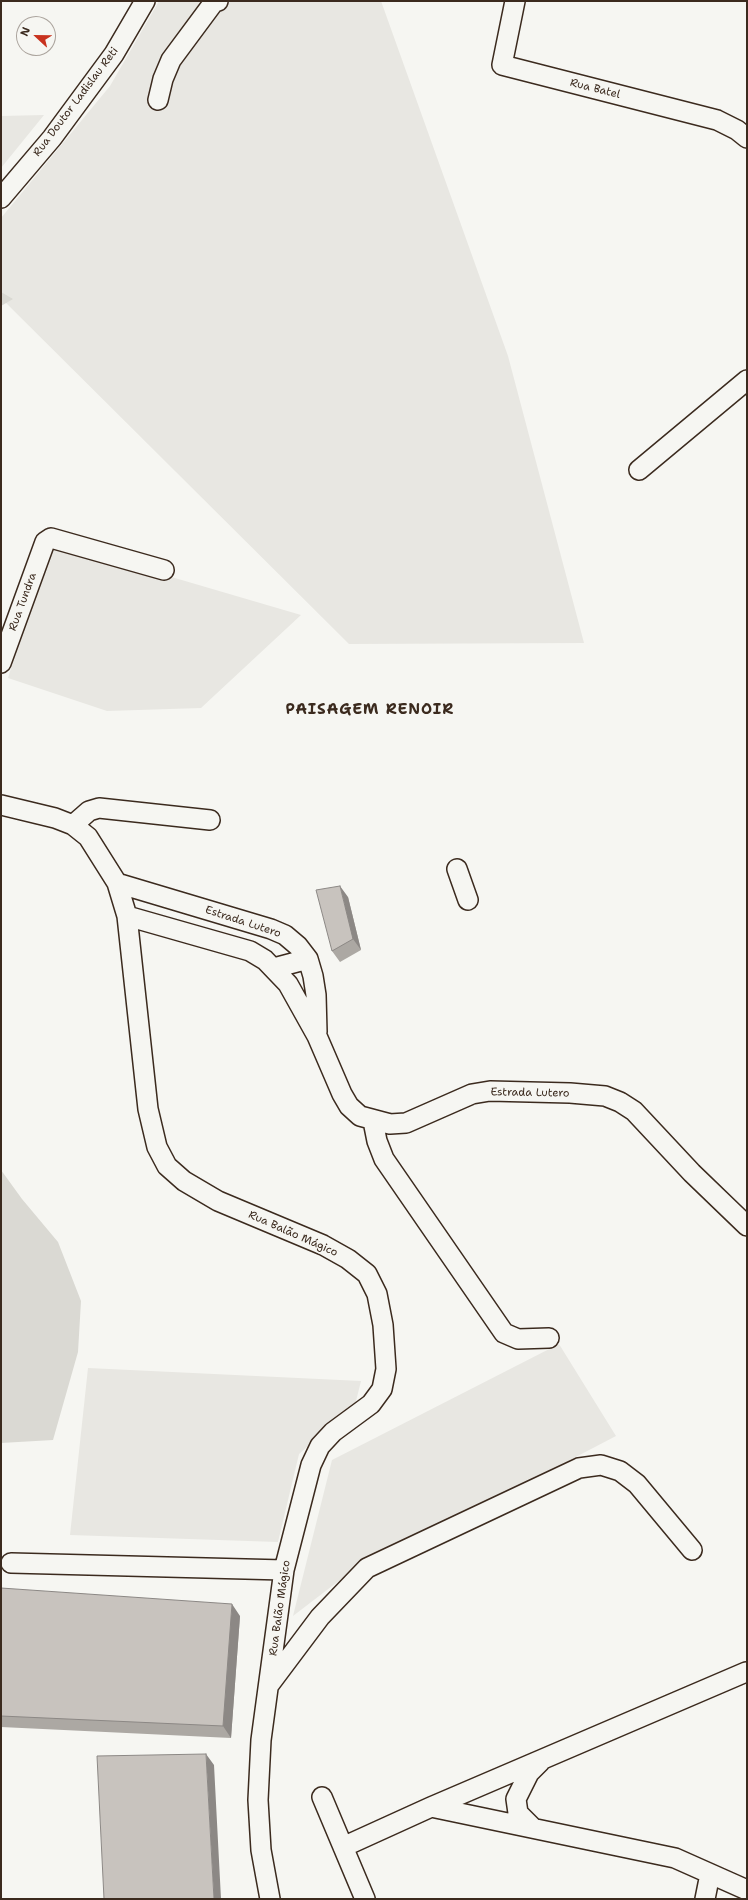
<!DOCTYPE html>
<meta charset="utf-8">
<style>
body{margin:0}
#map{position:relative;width:748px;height:1900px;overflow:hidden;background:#f6f6f2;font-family:"Shantell Sans",sans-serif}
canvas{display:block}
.frame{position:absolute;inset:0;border:2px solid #3b2a1e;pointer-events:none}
.north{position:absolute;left:16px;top:16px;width:40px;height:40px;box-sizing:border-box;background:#f6f6f2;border:1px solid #aba49d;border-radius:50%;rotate:292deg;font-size:11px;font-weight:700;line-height:16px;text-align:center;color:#3b2a1e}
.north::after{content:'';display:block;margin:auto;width:14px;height:18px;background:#c8321e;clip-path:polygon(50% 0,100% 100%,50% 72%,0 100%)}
</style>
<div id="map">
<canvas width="748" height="1900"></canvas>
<div class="frame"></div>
<div class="north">N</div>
</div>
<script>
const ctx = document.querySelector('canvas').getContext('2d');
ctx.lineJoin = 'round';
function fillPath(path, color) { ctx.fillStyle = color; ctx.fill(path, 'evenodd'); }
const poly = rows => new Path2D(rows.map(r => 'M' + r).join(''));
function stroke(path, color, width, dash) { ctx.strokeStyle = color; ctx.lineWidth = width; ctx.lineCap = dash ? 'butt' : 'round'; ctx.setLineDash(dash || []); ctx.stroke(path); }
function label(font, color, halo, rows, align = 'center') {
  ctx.font = font + ' "Shantell Sans",sans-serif'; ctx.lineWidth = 3; ctx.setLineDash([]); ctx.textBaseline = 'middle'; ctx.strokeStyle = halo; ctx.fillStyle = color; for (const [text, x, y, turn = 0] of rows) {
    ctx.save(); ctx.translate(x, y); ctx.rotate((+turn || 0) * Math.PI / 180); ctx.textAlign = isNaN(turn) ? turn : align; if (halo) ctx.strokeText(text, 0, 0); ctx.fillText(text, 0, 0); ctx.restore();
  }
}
const built = poly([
 [159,1,381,1,508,356,584,643,349,644,1,298,1,218,110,86],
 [44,115,1,168,1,116],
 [59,544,301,615,201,708,107,711,8,678,46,556],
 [559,1344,616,1436,340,1580,293,1616,332,1460],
 [88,1368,361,1381,355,1405,299,1454,278,1542,70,1535]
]);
const green = poly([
 [1,292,13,299,1,306],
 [1,1170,22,1199,58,1242,81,1301,78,1352,53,1440,1,1443]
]);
const minor = poly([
 [515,1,502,65,717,120,737,130,747,138],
 [158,100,163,79,171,60,214,2,218,1],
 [1,198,52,138,114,54,145,1],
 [639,470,747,380],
 [1,663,45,542,51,538,164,570],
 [1,805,55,818,73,825,88,837,117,883,127,916,148,1109,157,1147,167,1166,184,1181,218,1201,323,1245,348,1259,367,1274,377,1294,383,1325,386,1369,382,1389,371,1404,333,1432,320,1446,311,1465,284,1570,261,1740,258,1800,261,1850,270,1899],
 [73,825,89,811,99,808,210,820],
 [457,869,468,900],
 [117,883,271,929,285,935,298,946,308,959,313,976,316,995,317,1032],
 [127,916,250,951,265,960,288,984,317,1036,342,1094,349,1106,360,1116,390,1124,406,1123,472,1094,490,1091,570,1093,605,1096,620,1102,634,1111,692,1173,747,1226],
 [274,968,308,959],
 [373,1121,377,1141,384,1159,504,1333,518,1339,549,1338],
 [11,1563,284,1570],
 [269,1685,320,1617,367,1568,579,1468,601,1465,620,1471,637,1484,692,1550],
 [322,1797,365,1899],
 [431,1807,675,1858,747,1890],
 [533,1828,518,1813,516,1799,529,1773,540,1762],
 [343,1847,431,1807,746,1672],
 [705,1899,710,1874]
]);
const wall = poly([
 [348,897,361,950,340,962,332,951],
 [1,1588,240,1616,231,1738,1,1727]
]);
const shadedWall = poly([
 [340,886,348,897,361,950,353,939],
 [232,1604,240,1616,231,1738,223,1726],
 [206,1754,214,1765,221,1899,214,1899]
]);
const building = poly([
 [340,886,353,939,332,951,316,890,340,886],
 [1,1588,232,1604,223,1726,1,1716,1,1588],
 [206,1754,214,1899,104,1899,97,1756,206,1754]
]);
const streetNames = [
 ["Rua Batel",595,89,14],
 ["Rua Doutor Ladislau Reti",76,102,-53],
 ["Rua Tundra",23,602,-70],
 ["Estrada Lutero",243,922,18],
 ["Estrada Lutero",530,1093,1],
 ["Rua Balão Mágico",293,1234,24],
 ["Rua Balão Mágico",280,1608,-82]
];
const districtNames = [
 ["PAISAGEM RENOIR",370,710]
];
fillPath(built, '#e8e7e2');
fillPath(green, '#dad9d3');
stroke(minor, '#3b2a1e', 22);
stroke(minor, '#f6f6f2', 19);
fillPath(wall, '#aca8a3');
fillPath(shadedWall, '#8c8885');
fillPath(building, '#c8c3be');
stroke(building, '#8c8885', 1);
label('11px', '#3b2a1e', '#f6f6f2', streetNames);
ctx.letterSpacing = '1px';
label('bold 15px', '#3b2a1e', '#f6f6f2', districtNames);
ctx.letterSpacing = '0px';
</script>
